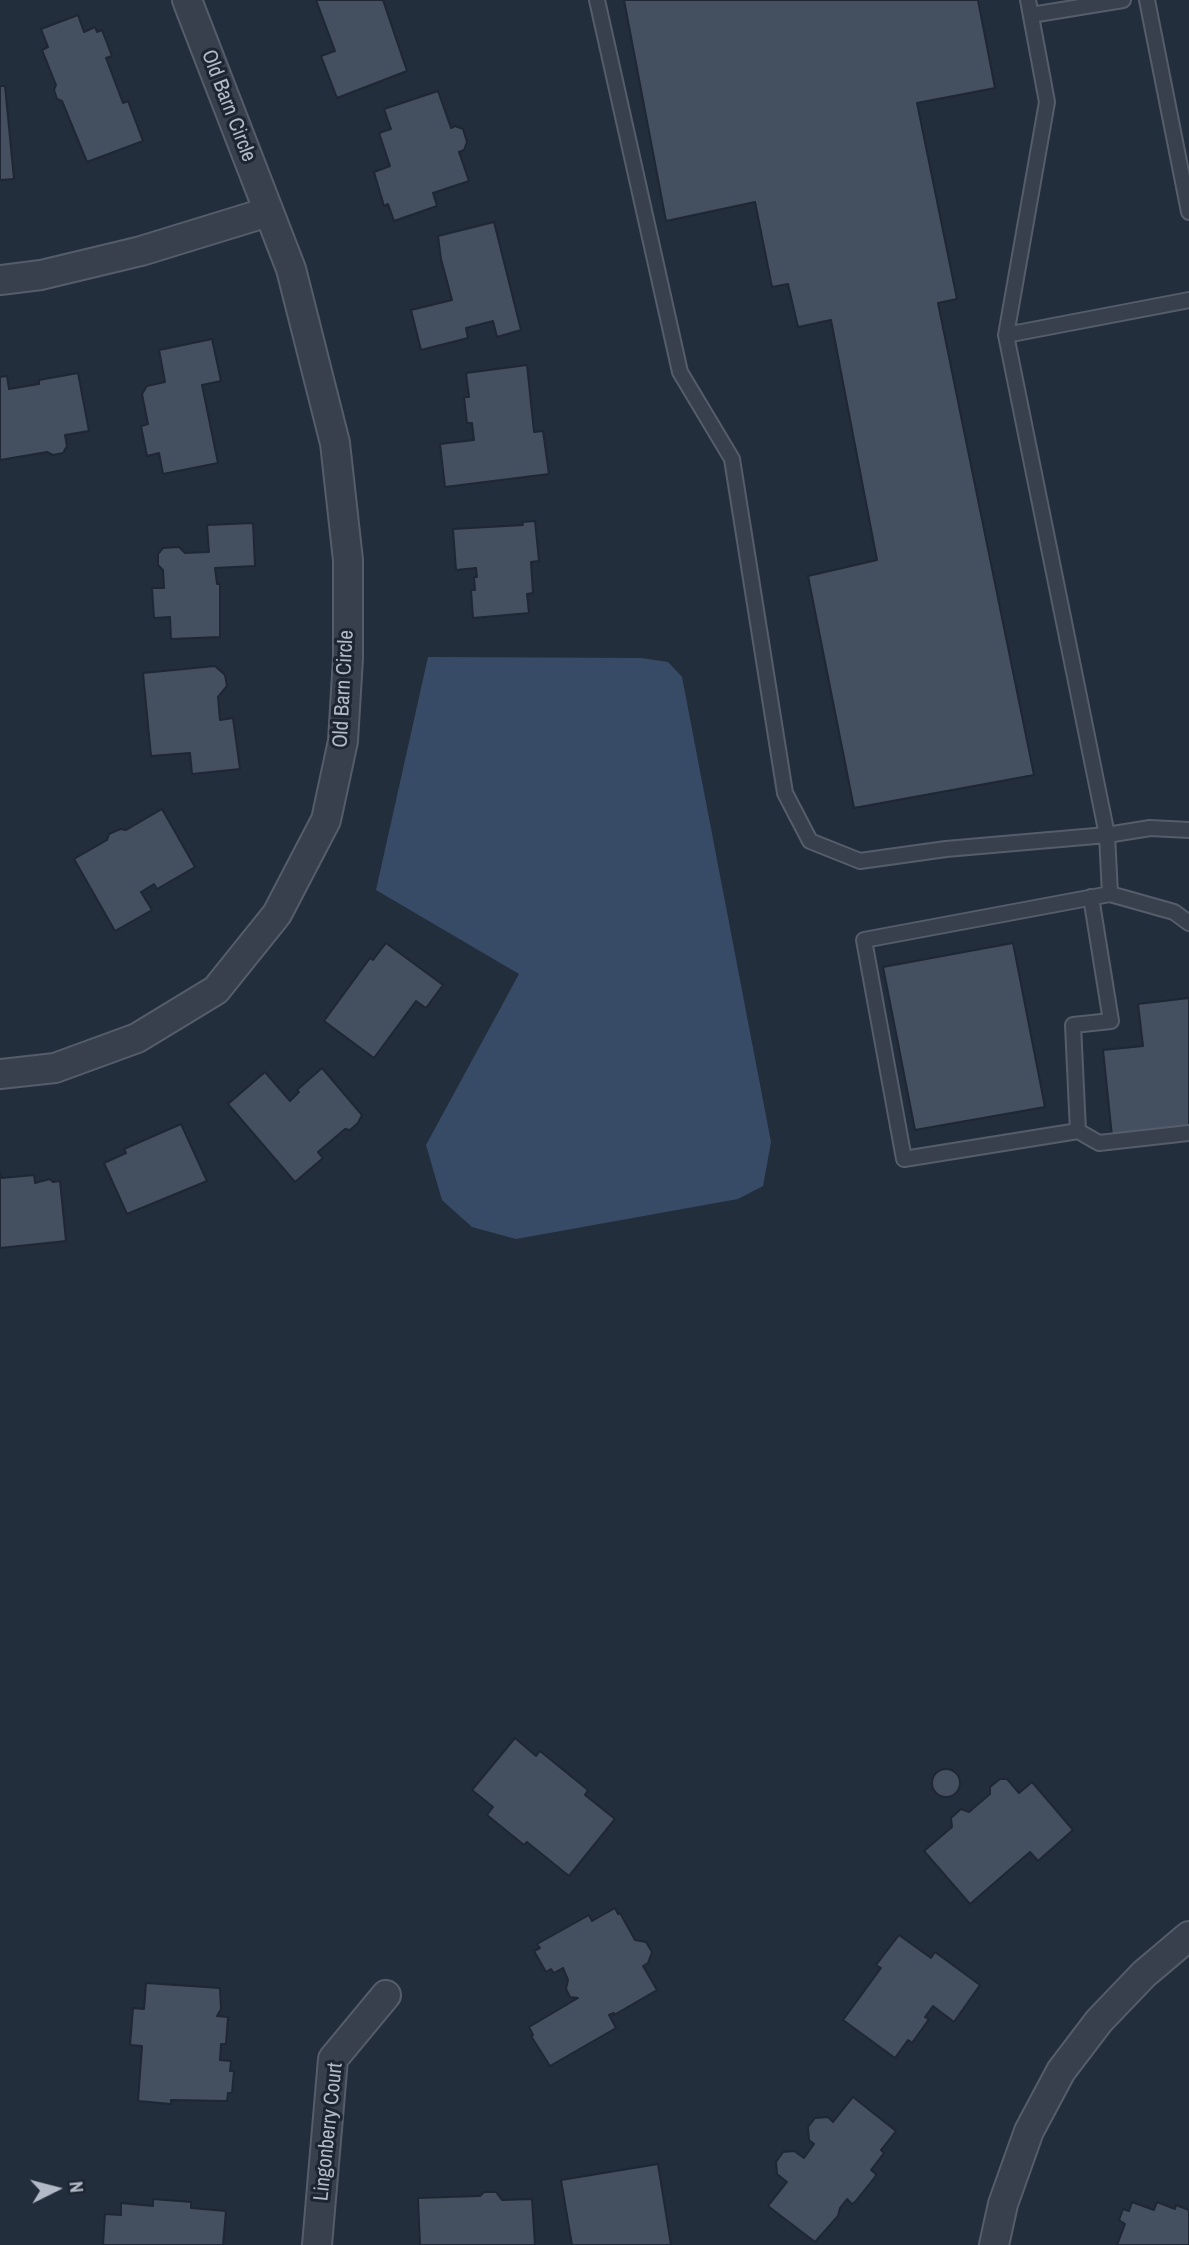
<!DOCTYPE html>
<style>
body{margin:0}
#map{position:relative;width:1189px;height:2245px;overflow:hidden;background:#232e3c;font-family:"Archivo Narrow",sans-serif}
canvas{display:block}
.north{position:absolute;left:21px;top:2154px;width:70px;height:70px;-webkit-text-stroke:5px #1c2531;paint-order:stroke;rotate:84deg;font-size:19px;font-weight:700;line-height:28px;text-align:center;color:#b2bac8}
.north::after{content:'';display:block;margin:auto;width:24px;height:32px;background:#b2bac8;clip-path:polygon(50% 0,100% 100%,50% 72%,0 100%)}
</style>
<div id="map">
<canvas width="1189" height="2245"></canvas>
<div class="north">N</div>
</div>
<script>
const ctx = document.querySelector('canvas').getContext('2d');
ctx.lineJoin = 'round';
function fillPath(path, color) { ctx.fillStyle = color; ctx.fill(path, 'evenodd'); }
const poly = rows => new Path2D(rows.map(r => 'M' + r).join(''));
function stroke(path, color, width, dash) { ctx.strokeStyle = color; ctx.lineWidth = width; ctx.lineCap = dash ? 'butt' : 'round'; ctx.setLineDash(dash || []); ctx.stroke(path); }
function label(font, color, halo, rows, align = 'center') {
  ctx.font = font + ' "Archivo Narrow",sans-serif'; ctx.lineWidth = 6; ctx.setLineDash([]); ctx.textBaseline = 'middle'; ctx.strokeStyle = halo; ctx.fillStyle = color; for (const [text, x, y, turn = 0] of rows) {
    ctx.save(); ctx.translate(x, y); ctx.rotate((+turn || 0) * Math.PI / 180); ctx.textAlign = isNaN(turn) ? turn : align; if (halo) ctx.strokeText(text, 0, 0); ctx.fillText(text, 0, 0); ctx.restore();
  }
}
const water = poly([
 [428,657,641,658,668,662,682,677,771,1142,763,1186,738,1199,516,1239,472,1227,442,1200,426,1145,519,974,376,890]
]);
const building = poly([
 [316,0,383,0,407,71,337,98,321,56,335,51,316,0],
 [624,0,978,0,995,88,917,103,957,299,938,303,1034,775,854,808,808,576,877,560,831,320,798,327,788,284,772,287,755,202,666,221,624,0],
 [78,15,84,32,95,27,97,32,102,30,112,56,106,58,123,103,128,101,143,141,87,162,62,101,57,99,54,90,56,85,42,50,48,47,41,29,78,15],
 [0,86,5,86,14,179,0,180,0,86],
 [438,91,451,128,455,126,463,129,467,142,464,150,459,152,469,181,433,193,437,206,394,221,388,204,384,206,374,172,390,166,379,133,391,129,384,109,438,91],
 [494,222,521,330,497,337,493,321,466,328,468,338,421,350,411,310,452,300,441,259,438,236,494,222],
 [212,339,221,381,202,385,218,463,163,474,159,453,147,456,141,426,148,424,142,394,147,386,165,382,159,350,212,339],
 [527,365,534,432,543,431,549,474,445,487,440,444,474,440,472,423,467,423,464,397,469,397,466,373,527,365],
 [78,373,89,431,65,435,67,446,63,453,53,455,47,452,0,460,0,377,7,376,9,389,39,384,39,380,78,373],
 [535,521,539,561,531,562,533,593,527,594,529,613,473,618,471,590,475,590,474,577,477,577,476,568,456,570,453,529,523,525,522,522,535,521],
 [253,523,255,566,215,568,217,584,220,584,220,637,171,639,170,617,154,618,152,588,164,588,163,570,158,565,158,554,163,548,179,547,185,553,209,552,207,525,253,523],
 [215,666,225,675,227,686,218,697,220,720,233,718,240,769,192,774,190,753,151,756,143,673,215,666],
 [162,809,195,867,157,889,154,884,141,892,152,910,115,931,74,859,107,840,109,834,120,829,126,830,162,809],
 [386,943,443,985,426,1008,416,1001,374,1058,324,1021,370,958,373,960,386,943],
 [1013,943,1045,1107,915,1130,883,967,1013,943],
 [1189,998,1189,1128,1112,1136,1103,1050,1143,1046,1138,1004,1189,998],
 [322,1068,362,1115,358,1123,350,1130,345,1129,318,1152,323,1158,295,1182,228,1104,265,1072,290,1101,299,1092,297,1090,322,1068],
 [181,1124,207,1181,127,1214,104,1163,126,1153,124,1149,181,1124],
 [0,1172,2,1178,34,1175,35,1183,50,1179,53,1182,60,1181,66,1241,0,1248,0,1172],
 [515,1738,536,1756,540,1751,588,1790,585,1795,615,1819,569,1876,527,1842,524,1845,487,1815,493,1807,472,1790,515,1738],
 '932 1783a14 14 0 1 1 28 0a14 14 0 1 1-28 0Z',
 [1000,1779,1007,1779,1019,1793,1032,1782,1073,1830,1038,1861,1030,1852,970,1904,924,1851,952,1827,951,1818,961,1809,969,1812,990,1794,990,1787,1000,1779],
 [615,1908,618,1914,620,1913,635,1940,646,1942,652,1952,648,1963,643,1966,657,1990,614,2015,614,2013,609,2015,616,2028,550,2066,531,2036,533,2035,529,2027,578,1998,570,1997,566,1989,568,1980,563,1968,554,1973,551,1969,546,1972,534,1951,540,1948,537,1944,589,1915,592,1921,615,1908],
 [899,1935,931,1958,935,1952,980,1985,954,2022,933,2006,925,2017,929,2019,912,2043,908,2040,895,2058,843,2020,881,1968,876,1965,899,1935],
 [146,1983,220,1988,221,2009,217,2016,228,2017,226,2044,221,2044,220,2060,231,2061,230,2071,234,2071,232,2093,228,2093,227,2101,171,2100,171,2104,138,2101,142,2046,130,2045,133,2008,144,2009,146,1983],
 [853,2097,896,2131,881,2150,884,2153,871,2170,876,2174,875,2177,855,2202,852,2204,847,2199,840,2208,838,2216,815,2242,768,2206,787,2182,777,2174,776,2162,783,2152,794,2151,804,2158,814,2144,809,2140,808,2127,815,2118,828,2117,833,2122,853,2097],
 [658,2164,671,2245,572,2245,561,2180,658,2164],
 [484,2192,496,2192,502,2200,532,2199,535,2245,420,2245,418,2198,480,2196,484,2192],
 [153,2199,191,2202,191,2208,226,2211,223,2245,103,2245,105,2214,121,2215,121,2203,153,2206,153,2199],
 [1132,2202,1154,2210,1157,2202,1175,2209,1176,2205,1189,2210,1189,2245,1117,2245,1125,2224,1119,2220,1123,2209,1129,2211,1132,2202]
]);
const service = poly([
 [597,0,680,372,732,459,785,793,810,841,860,861,946,849,1107,835,1110,894,864,940,904,1159,1078,1131,1099,1143,1189,1133],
 [1028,0,1047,102,1006,335,1107,835,1150,828,1189,830],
 [1147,0,1189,212],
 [1031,15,1123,0],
 [1006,335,1189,300],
 [1110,894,1174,912,1189,923],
 [1078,1131,1073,1025,1111,1021,1091,897]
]);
const minor = poly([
 [0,280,41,275,141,251,268,212],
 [0,1074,55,1068,137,1038,216,990,277,914,326,820,343,741,348,658,348,560,335,443,291,269,187,0],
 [317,2245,333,2059,386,1995],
 [994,2245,1003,2204,1029,2131,1061,2071,1099,2021,1144,1974,1189,1936]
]);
const streetNames = [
 ["Old Barn Circle",228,106,69],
 ["Old Barn Circle",344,689,-87],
 ["Lingonberry Court",329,2132,-84]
];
fillPath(water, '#384b66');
fillPath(building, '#445060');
stroke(building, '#1e2733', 2);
stroke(service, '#555d6a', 18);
stroke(minor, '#555d6a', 32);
stroke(service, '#37404c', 14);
stroke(minor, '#37404c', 28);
label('21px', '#b2bac8', '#1c2531', streetNames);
</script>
